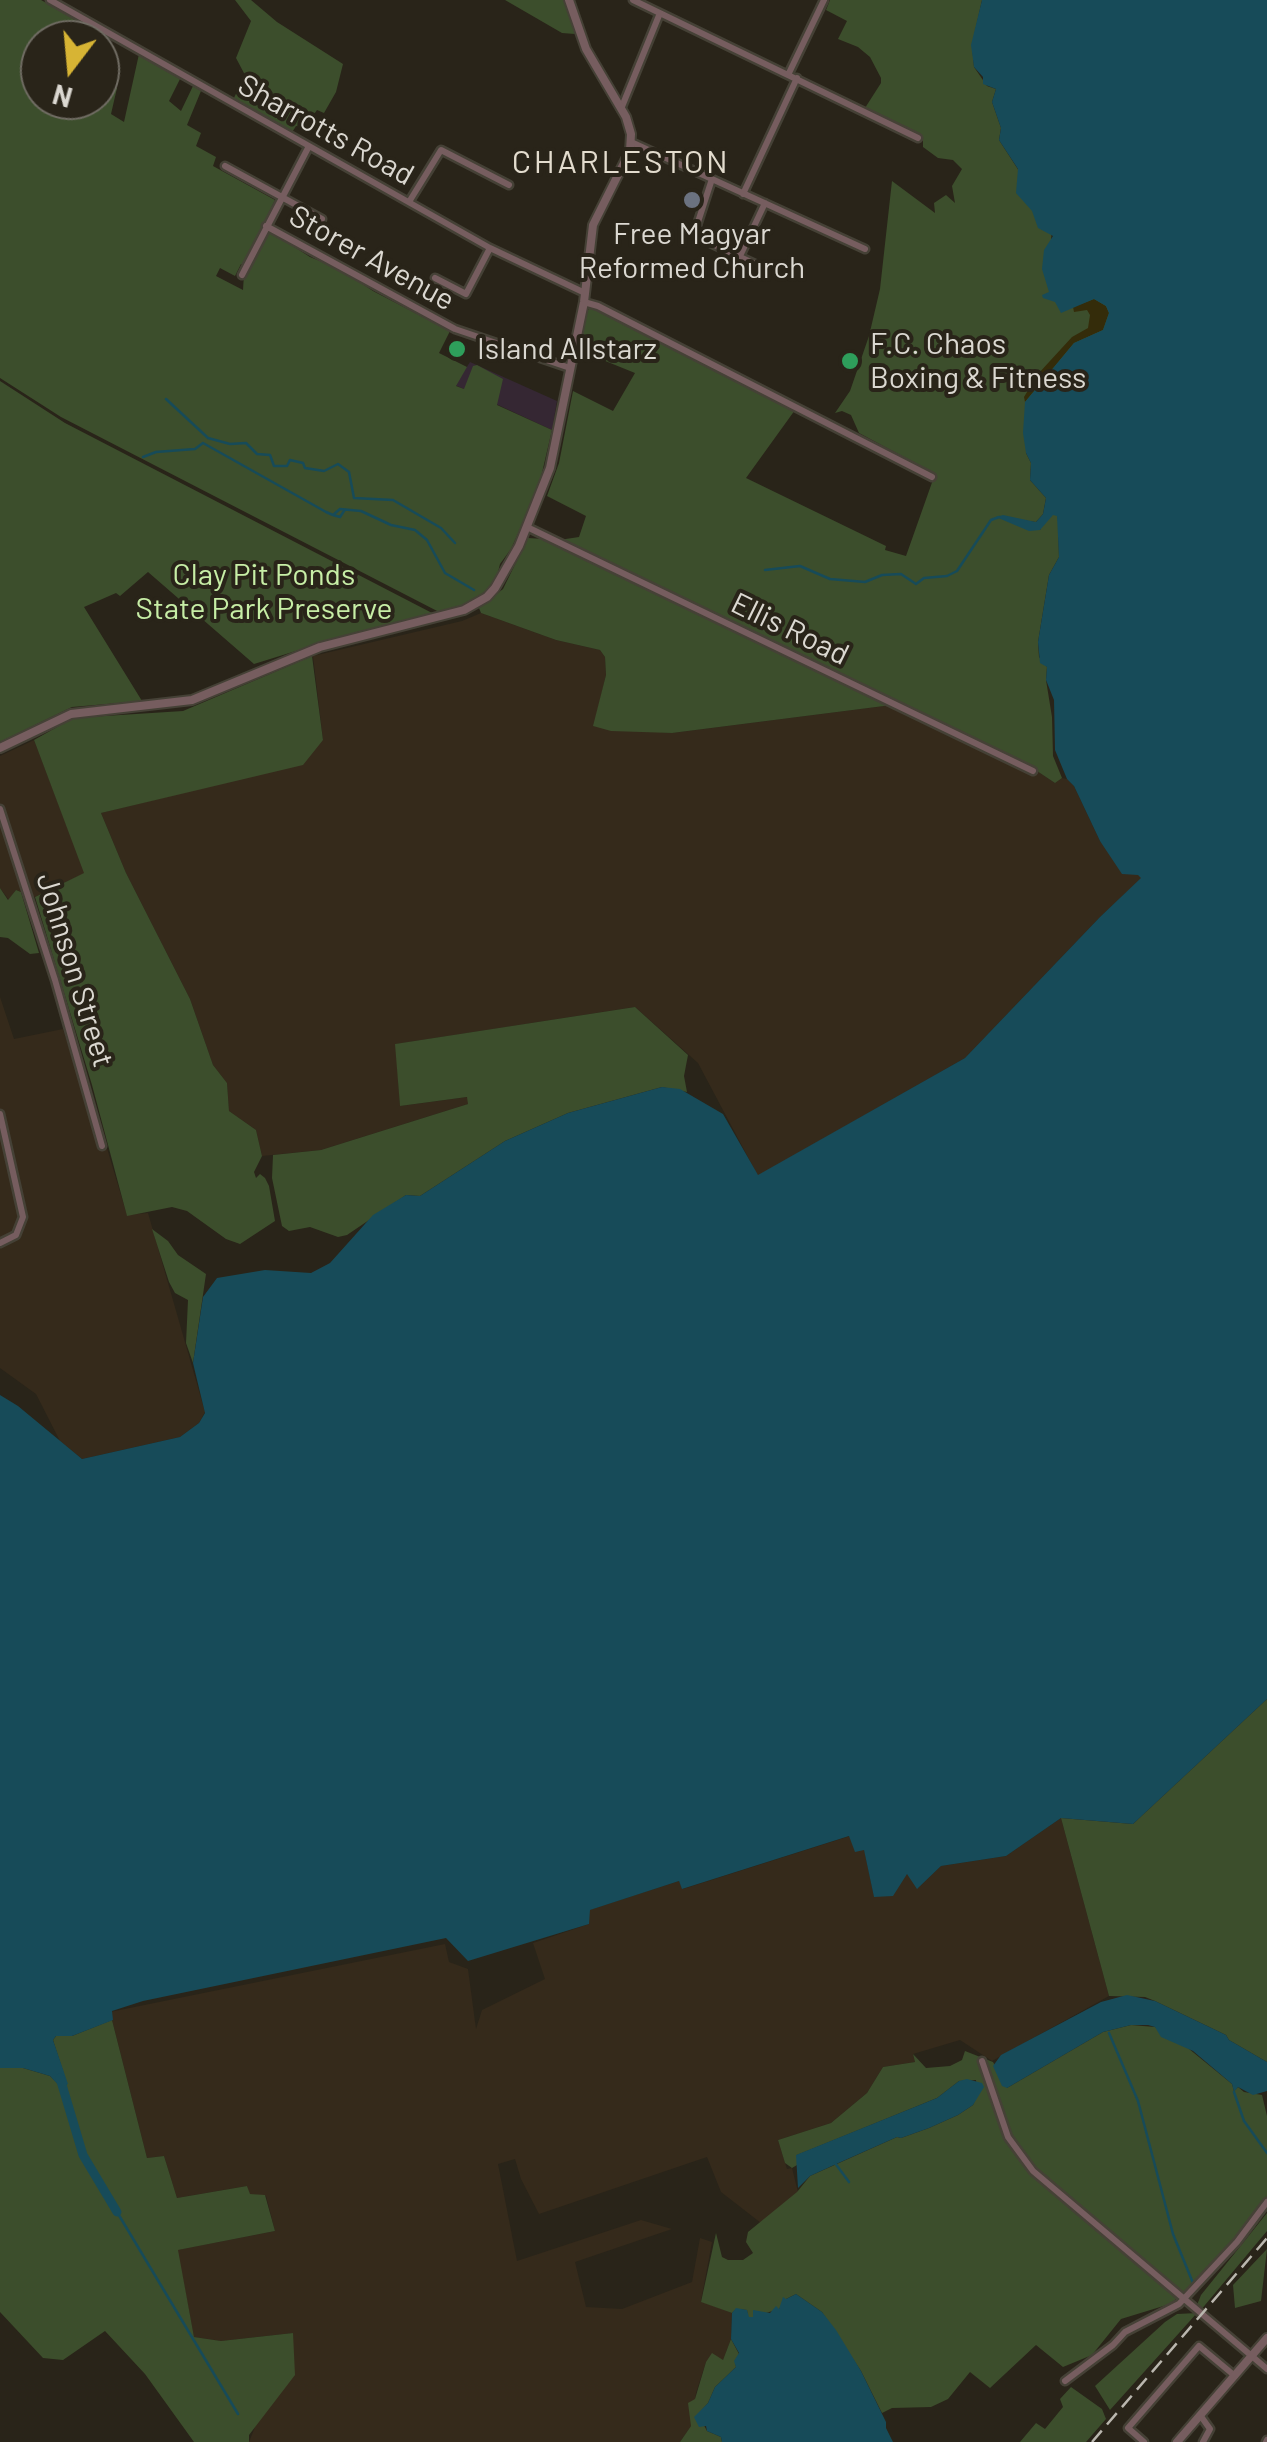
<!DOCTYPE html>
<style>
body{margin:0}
#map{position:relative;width:1267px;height:2442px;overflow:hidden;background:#292419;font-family:Barlow,sans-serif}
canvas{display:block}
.north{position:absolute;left:20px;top:20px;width:100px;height:100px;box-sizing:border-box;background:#292419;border:2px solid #706c63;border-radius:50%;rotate:196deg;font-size:28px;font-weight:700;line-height:40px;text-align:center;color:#dbd8d1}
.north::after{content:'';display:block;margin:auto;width:35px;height:45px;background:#d7b434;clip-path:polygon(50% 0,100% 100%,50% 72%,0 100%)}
</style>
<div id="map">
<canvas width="1267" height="2442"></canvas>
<div class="north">N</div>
</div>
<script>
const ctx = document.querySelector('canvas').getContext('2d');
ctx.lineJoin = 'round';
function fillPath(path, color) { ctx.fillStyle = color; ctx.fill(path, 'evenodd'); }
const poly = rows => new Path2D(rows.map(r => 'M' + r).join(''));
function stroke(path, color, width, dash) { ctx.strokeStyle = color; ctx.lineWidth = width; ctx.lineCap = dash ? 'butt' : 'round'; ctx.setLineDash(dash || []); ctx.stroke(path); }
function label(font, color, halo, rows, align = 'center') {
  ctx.font = font + ' Barlow,sans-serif'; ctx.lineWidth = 8; ctx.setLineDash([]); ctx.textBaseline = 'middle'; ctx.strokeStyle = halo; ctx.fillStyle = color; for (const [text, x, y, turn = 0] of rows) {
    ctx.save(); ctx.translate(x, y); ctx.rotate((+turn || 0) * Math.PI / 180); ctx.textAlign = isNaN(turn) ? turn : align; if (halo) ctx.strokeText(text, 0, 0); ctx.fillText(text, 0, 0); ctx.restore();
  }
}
const industrial = poly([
 [481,613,556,640,600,650,605,657,606,675,594,726,672,733,892,705,1034,769,1055,783,1062,778,1067,779,1074,786,1100,841,1142,878,1100,917,965,1058,758,1176,698,1063,635,1007,396,1044,400,1106,468,1097,468,1104,321,1150,262,1156,256,1130,229,1111,227,1083,213,1065,190,999,126,873,101,813,243,778,323,740,313,656,462,621],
 [34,740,85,873,35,897,16,890,9,900,0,888,0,756],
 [0,997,14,1039,63,1029,100,1147,106,1145,127,1215,148,1213,205,1412,199,1423,180,1437,82,1459,60,1441,36,1394,0,1368],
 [1061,1818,1109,1996,992,2061,960,2040,913,2054,915,2062,883,2067,867,2093,831,2123,778,2140,787,2169,792,2168,798,2192,761,2223,721,2192,707,2157,539,2214,521,2179,515,2159,498,2164,517,2261,641,2220,672,2229,575,2262,586,2307,622,2309,692,2282,700,2238,712,2242,701,2301,732,2313,731,2339,723,2360,706,2362,696,2393,691,2426,680,2442,249,2442,293,2333,221,2341,194,2337,177,2250,275,2231,266,2196,249,2194,247,2186,177,2198,164,2156,147,2158,110,2012,445,1944,449,1962,468,1969,476,2029,482,2010,545,1979,533,1943,589,1924,589,1910,679,1881,683,1889,850,1836,864,1849,874,1896,907,1873,918,1888,941,1866,1006,1856]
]);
const education = poly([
 [470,362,557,401,552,430,455,385]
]);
const green = poly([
 [0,0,41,0,99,32,98,40,40,40,40,100,90,100,102,109,106,86,117,88,111,114,124,122,139,54,180,79,169,101,181,111,193,86,201,91,187,125,201,133,196,146,216,157,213,166,275,200,244,265,241,264,235,276,220,268,216,276,243,290,244,274,266,232,273,233,310,257,340,269,373,291,450,331,439,353,467,367,456,386,464,389,473,366,477,365,503,379,497,405,552,430,538,490,511,549,500,564,497,576,486,591,461,607,441,613,61,417,0,378],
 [235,0,251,0,277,22,343,64,336,92,324,113,317,110,305,127,296,126,291,134,233,100,245,75,236,58,251,21],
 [505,0,566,0,575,34,562,33],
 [830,0,982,0,972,45,974,67,987,86,996,89,992,102,1001,128,999,140,1052,222,1050,262,1205,272,1026,453,1031,463,1030,480,1046,498,1043,514,1036,522,997,517,1040,530,1053,492,1041,473,1039,465,1042,463,1047,465,1057,486,1059,557,1049,575,1038,642,1039,657,1047,667,1046,680,1052,717,1053,756,1062,778,1055,783,1034,769,559,540,579,537,586,516,547,496,559,463,573,391,613,411,635,373,578,350,587,311,591,307,795,410,746,478,886,546,885,550,906,556,935,474,859,433,851,415,842,411,835,413,850,391,869,336,880,289,892,181,935,213,934,203,946,195,955,203,952,186,962,169,953,160,938,158,923,147,923,139,865,108,881,83,881,78,870,57,858,47,838,39,847,21,826,10],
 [0,381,65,423,434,614,357,632,254,664,148,572,120,596,116,593,84,607,142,701,72,707,0,742],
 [528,538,544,539,892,705,672,733,611,731,593,726,606,675,605,657,600,650,556,640,481,613,479,608,503,589],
 [312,656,323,740,303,765,101,813,126,873,190,999,213,1065,227,1083,229,1111,256,1130,262,1156,254,1172,256,1178,260,1174,265,1178,269,1186,275,1221,240,1244,226,1239,187,1211,172,1207,127,1216,92,1085,35,897,84,873,34,740,73,718,183,711],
 [0,888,8,900,16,890,21,892,39,953,30,954,8,938,0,937],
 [635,1007,688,1055,684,1076,687,1092,662,1087,568,1113,505,1141,420,1196,406,1195,347,1235,338,1237,310,1227,289,1231,282,1226,272,1178,273,1155,321,1150,468,1104,467,1097,400,1106,395,1044],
 [152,1229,168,1241,178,1255,206,1274,193,1363,186,1343,188,1300,175,1293,169,1282],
 [1267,1699,1267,2062,1229,2040,1226,2035,1155,2001,1145,1997,1109,1996,1061,1818,1133,1824],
 [112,2020,147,2158,164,2156,177,2198,247,2186,250,2194,265,2195,275,2231,178,2250,194,2337,221,2341,293,2333,295,2375,249,2435,249,2442,194,2442,145,2374,105,2331,63,2360,43,2358,0,2312,0,2068,23,2068,50,2076,61,2087,67,2084,53,2040,56,2036,72,2036],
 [1131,2025,1155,2027,1183,2044,1232,2084,1234,2091,1238,2087,1244,2092,1262,2095,1267,2116,1267,2199,1252,2220,1196,2283,1170,2304,1121,2319,1092,2355,1063,2367,1036,2345,990,2388,970,2372,948,2399,931,2407,892,2408,882,2413,861,2371,822,2312,796,2294,786,2299,779,2309,753,2317,748,2317,747,2310,736,2309,732,2313,701,2302,716,2233,722,2257,728,2260,743,2260,753,2253,746,2242,748,2232,797,2192,810,2176,897,2137,901,2138,929,2128,958,2115,973,2105,977,2096,976,2080,959,2081,937,2098,797,2155,797,2165,792,2168,785,2163,778,2140,831,2123,867,2093,883,2067,915,2062,913,2054,926,2068,950,2066,962,2060,965,2051,993,2062,1007,2088,1103,2032],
 [1267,2213,1267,2231,1200,2311,1197,2305,1201,2295],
 [1267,2249,1261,2301,1235,2308,1233,2285],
 [1197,2313,1110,2410,1095,2386,1165,2322,1177,2314],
 [731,2339,739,2354,735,2361,736,2367,715,2387,708,2403,698,2414,707,2431,721,2437,722,2442,680,2442,691,2426,688,2403,695,2399,706,2362,712,2353,723,2360],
 [1071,2387,1102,2409,1106,2419,1086,2442,1020,2442,1036,2423,1045,2429,1063,2407,1060,2399]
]);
const sand = poly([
 [1094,299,1106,306,1109,313,1103,330,1074,343,1025,402,1024,397,1038,374,1072,337,1088,328,1090,315,1087,310,1074,312,1073,307]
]);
const water = poly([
 [982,0,1267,0,1267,1699,1133,1824,1061,1818,1006,1856,941,1866,917,1889,907,1874,893,1896,874,1897,864,1850,855,1852,849,1836,682,1889,679,1881,590,1910,589,1924,468,1961,446,1938,143,2001,112,2011,113,2020,72,2036,56,2036,53,2040,68,2084,61,2088,50,2076,23,2068,0,2068,0,1395,18,1406,82,1459,180,1437,199,1423,205,1413,193,1363,203,1297,217,1278,265,1270,311,1273,330,1263,373,1215,406,1195,420,1196,505,1141,568,1113,662,1087,680,1089,723,1114,758,1175,965,1058,1100,917,1141,878,1138,875,1122,874,1100,841,1074,786,1067,779,1055,750,1054,700,1046,680,1047,667,1040,663,1038,642,1049,575,1059,557,1057,516,1053,515,1040,530,1029,531,996,517,1003,515,1036,522,1043,514,1046,498,1030,480,1031,463,1026,453,1023,433,1025,402,1074,343,1103,330,1109,313,1106,306,1094,299,1061,313,1055,302,1043,298,1042,295,1049,292,1042,269,1044,250,1053,236,1038,228,1032,211,1016,193,1018,169,999,140,1001,128,992,102,996,89,983,84,983,77,974,67,971,45],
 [1127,1995,1155,2001,1226,2035,1229,2040,1267,2062,1267,2091,1253,2095,1238,2087,1234,2092,1232,2084,1193,2051,1161,2037,1155,2027,1148,2025,1131,2025,1103,2032,1007,2088,1002,2086,993,2066,1001,2055,1101,2002],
 [967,2079,982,2083,984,2087,973,2105,958,2115,929,2128,901,2138,897,2137,834,2165,810,2176,798,2188,796,2155,937,2098,959,2081],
 [796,2294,822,2312,836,2330,861,2371,886,2422,886,2428,893,2442,722,2442,721,2437,707,2431,706,2426,699,2427,694,2417,708,2403,715,2387,736,2367,734,2361,739,2353,731,2339,732,2313,736,2308,747,2310,749,2317,753,2317,753,2310,770,2313,776,2306,779,2309,783,2297,786,2299]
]);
const stream = poly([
 [166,399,208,438,230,444,246,443,257,454,270,455,274,466,287,466,290,460,303,463,305,468,324,471,338,464,349,472,354,498,393,500,441,528,455,543],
 [143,457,156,452,195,449,203,443,326,512,333,515,340,509,361,511,391,525,415,530,427,540,445,573,474,590],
 [333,515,340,517,344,511],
 [765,570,800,566,830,579,865,582,882,575,901,574,916,584,924,578,947,576,957,571,991,520,999,517],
 [1109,2033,1138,2101,1173,2234,1193,2283],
 [1234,2092,1244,2121,1267,2153],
 [835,2163,849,2182],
 [117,2212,238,2414]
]);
const river = poly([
 [60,2078,83,2155,117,2212]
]);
const minor = poly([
 [50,0,490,248,585,293],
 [633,0,918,138],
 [789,73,824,0],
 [621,109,660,13],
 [631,142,865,249],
 [225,166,322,219],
 [712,179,697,225,699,234,704,240,757,265],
 [743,194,797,78],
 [409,202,441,150,509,185],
 [266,226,455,329,570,368],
 [740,256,765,203],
 [242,275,308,148],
 [435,278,466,294,490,248],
 [584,302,598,306,932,477],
 [527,527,1033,771],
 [0,809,55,980,102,1146],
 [0,1114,23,1217,16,1235,0,1243],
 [982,2061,1008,2137,1033,2171,1267,2369],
 [1065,2381,1113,2345,1125,2332,1179,2304,1237,2242,1267,2202],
 [1200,2415,1210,2429,1203,2442],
 [1144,2442,1128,2428,1199,2346,1235,2376],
 [1266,2442,1267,2440]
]);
const tertiary = poly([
 [0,748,71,714,192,700,320,647,464,610,487,597,495,588,519,546,550,468,584,302,593,225,630,151,631,134,626,117,586,49,569,0],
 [1177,2442,1267,2338]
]);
const rail = poly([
 [1092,2442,1267,2238]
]);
const markers = [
 [692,200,10,"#6b7280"],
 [457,349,10,"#2e9e5b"],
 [850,361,10,"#2e9e5b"]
];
const streetNames = [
 ["Sharrotts Road",326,130,29],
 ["Storer Avenue",372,258,29],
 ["Ellis Road",790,629,26],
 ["Johnson Street",75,970,73]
];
const poiNames = [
 ["Free Magyar",692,234,"center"],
 ["Reformed Church",692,268,"center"],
 ["F.C. Chaos",870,344],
 ["Boxing & Fitness",870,378],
 ["Island Allstarz",477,349]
];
const parkNames = [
 ["Clay Pit Ponds",264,575],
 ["State Park Preserve",264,609]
];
const neighbourhoodNames = [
 ["CHARLESTON",621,162]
];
fillPath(industrial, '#352a1b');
fillPath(education, '#352733');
fillPath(green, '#3c4e2c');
fillPath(sand, '#342c0a');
fillPath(water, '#174b59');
stroke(stream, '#174b59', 2.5);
stroke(river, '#174b59', 9);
stroke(minor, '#454136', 11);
stroke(tertiary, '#454136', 12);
stroke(minor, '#765d5f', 6);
stroke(tertiary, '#765d5f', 8);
stroke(rail, '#bab7af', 2.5, [15, 8]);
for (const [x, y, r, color] of markers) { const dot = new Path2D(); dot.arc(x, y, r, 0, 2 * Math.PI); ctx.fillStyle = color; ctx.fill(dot); stroke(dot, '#292419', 4); }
label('30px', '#dbd8d1', '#292419', streetNames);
label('30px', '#dbd8d1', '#292419', poiNames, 'left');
label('30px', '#c7eea6', '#292419', parkNames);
ctx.letterSpacing = '2.5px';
label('32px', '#e3dcce', '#292419', neighbourhoodNames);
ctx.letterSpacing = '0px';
</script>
